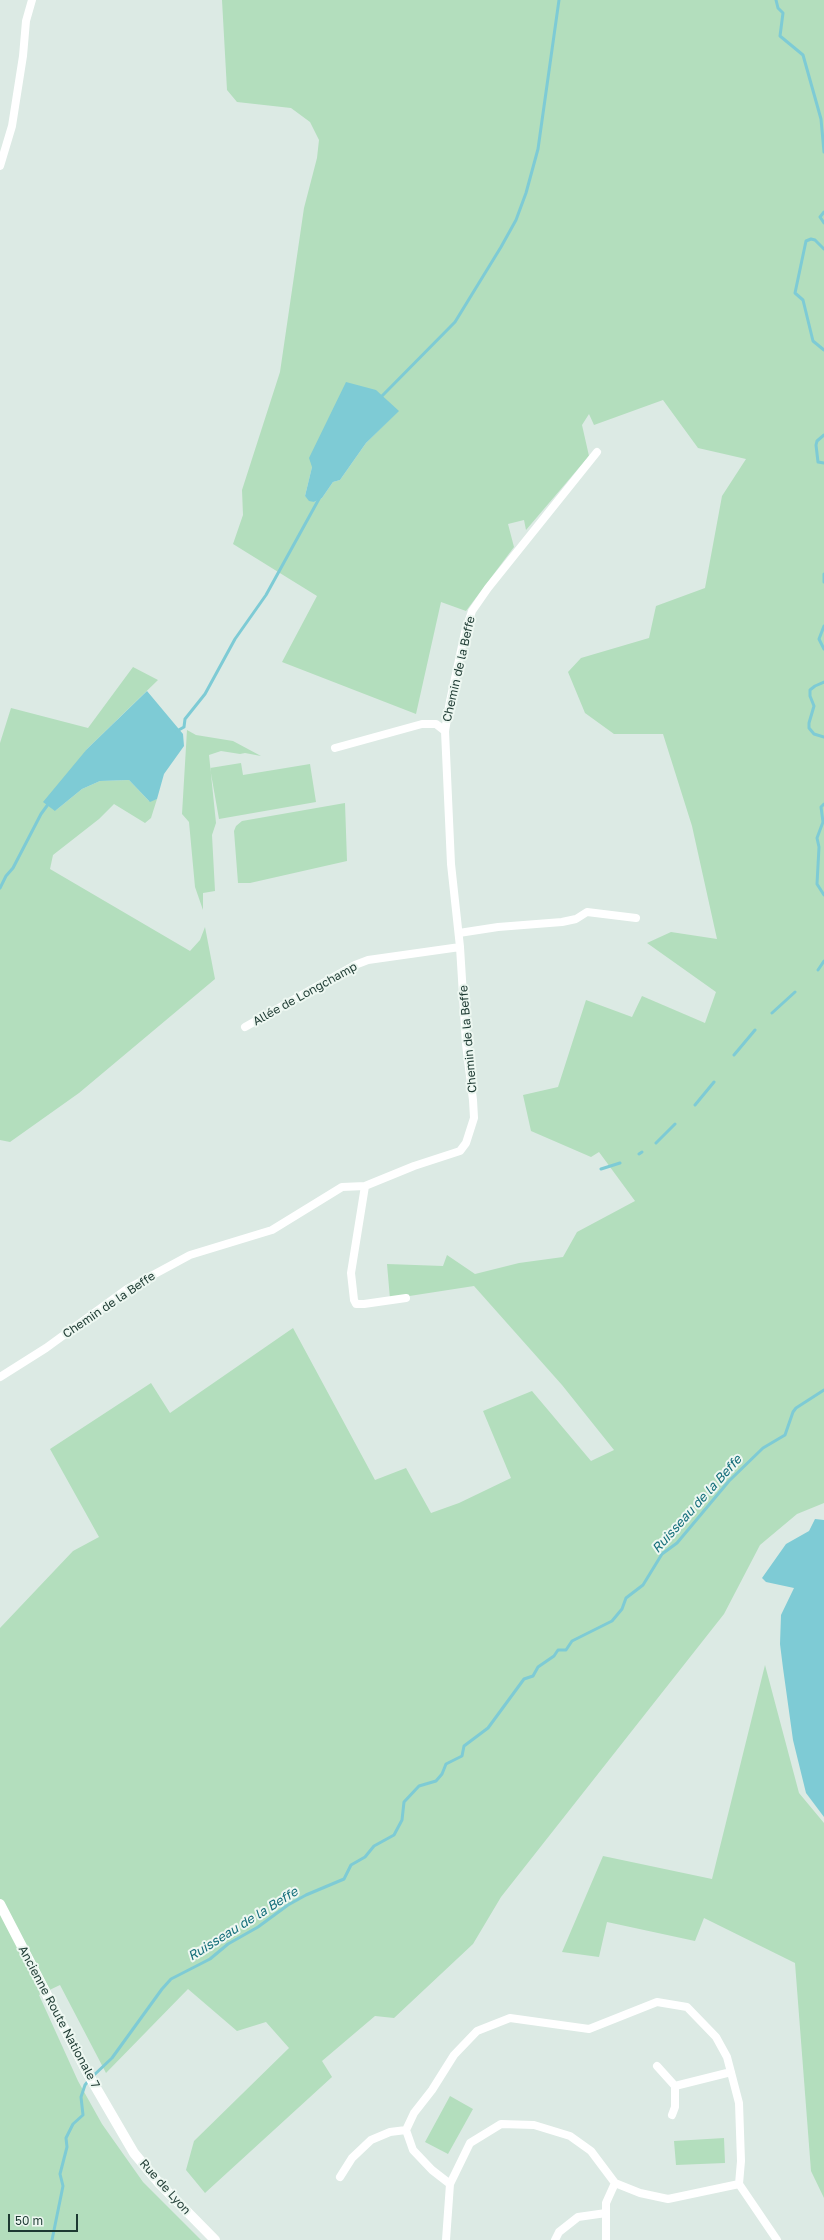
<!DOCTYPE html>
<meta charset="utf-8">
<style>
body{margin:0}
#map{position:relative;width:824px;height:2240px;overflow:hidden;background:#dceae4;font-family:"Golos Text",sans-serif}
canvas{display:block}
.scale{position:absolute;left:8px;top:2214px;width:70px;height:18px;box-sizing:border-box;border:2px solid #1d3a32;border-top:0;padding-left:5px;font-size:12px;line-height:14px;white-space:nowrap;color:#1d3a32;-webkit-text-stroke:3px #edf7f1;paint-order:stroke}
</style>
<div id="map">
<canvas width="824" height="2240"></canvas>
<div class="scale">50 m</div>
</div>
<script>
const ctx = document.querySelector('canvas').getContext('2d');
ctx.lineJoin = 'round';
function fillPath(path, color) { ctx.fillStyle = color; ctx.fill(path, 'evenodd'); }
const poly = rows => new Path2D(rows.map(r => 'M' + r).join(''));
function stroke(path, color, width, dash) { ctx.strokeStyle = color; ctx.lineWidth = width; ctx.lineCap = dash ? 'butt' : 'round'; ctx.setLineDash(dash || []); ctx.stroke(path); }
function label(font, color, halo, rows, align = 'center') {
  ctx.font = font + ' "Golos Text",sans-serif'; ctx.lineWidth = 4; ctx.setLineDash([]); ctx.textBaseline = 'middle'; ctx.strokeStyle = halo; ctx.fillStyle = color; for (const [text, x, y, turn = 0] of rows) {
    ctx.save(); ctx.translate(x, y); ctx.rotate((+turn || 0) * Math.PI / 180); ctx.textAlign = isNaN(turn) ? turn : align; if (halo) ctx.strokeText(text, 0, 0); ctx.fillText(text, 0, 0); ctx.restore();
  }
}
const green = poly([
 [222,0,824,0,824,1503,797,1514,760,1545,724,1614,501,1897,473,1944,394,2018,375,2016,322,2061,332,2077,205,2193,186,2170,194,2141,289,2048,266,2022,237,2031,188,1989,106,2073,60,1985,39,1995,78,2081,102,2124,143,2182,201,2240,0,2240,0,1628,73,1551,99,1537,50,1449,151,1383,170,1413,293,1328,375,1480,406,1468,431,1513,459,1503,511,1478,483,1411,532,1391,591,1461,614,1450,562,1385,474,1286,390,1299,387,1264,443,1266,447,1255,475,1274,519,1263,563,1257,577,1232,635,1201,599,1152,591,1157,531,1131,523,1095,558,1087,586,1000,632,1017,642,996,705,1023,716,992,647,943,671,932,717,939,692,826,663,734,614,734,585,713,568,672,581,658,649,638,656,606,705,588,722,496,746,459,698,448,663,400,594,425,589,414,582,425,589,456,526,530,524,520,508,524,514,547,466,611,441,602,416,714,282,662,317,596,233,544,243,515,242,490,280,372,304,208,317,158,319,140,310,122,291,108,237,102,227,90],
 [398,411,366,443,340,480,333,482,322,498,314,502,305,496,312,467],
 [133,667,158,680,87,749,55,811,82,789,100,781,129,780,149,801,157,799,151,818,145,823,114,804,99,819,53,855,50,869,190,951,200,940,205,927,215,979,79,1093,10,1142,0,1140,0,743,11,708,88,728],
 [187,730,196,735,233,741,261,756,245,753,240,754,221,751,209,755,216,823,212,835,215,891,203,893,203,910,195,887,189,822,182,814],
 [241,763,243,775,310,764,316,802,219,819,210,768],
 [345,803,347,861,250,883,238,883,234,831,236,826,242,821],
 [765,1665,799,1793,824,1823,824,2198,811,2171,795,1963,704,1918,695,1941,607,1922,599,1957,562,1952,603,1856,712,1879],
 [450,2096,473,2109,448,2154,425,2142],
 [724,2138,725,2163,676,2165,674,2141]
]);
const water = poly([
 [346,382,376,390,399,411,366,443,340,480,333,482,322,498,314,502,309,501,305,496,312,467,309,458],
 [147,691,183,734,184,746,164,774,157,799,150,802,129,780,100,781,82,789,55,811,43,802,87,749],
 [815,1519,824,1520,824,1817,806,1793,793,1740,783,1668,780,1644,781,1615,794,1588,766,1582,762,1578,786,1544,809,1531]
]);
const stream = poly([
 [776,0,778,8,783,13,780,36,803,55,821,119,824,152],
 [824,212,820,217,824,223],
 [824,249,815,240,811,239,806,241,795,293,803,300,813,341,824,350],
 [381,397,455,322,501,247,516,220,526,193,538,149,559,0],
 [824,435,817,441,816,445,818,462,824,463],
 [824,574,824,582],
 [824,626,819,639,824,649],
 [824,682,815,686,810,690,810,696,814,706,809,723,809,728,814,734,824,737],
 [177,731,184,727,185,719,205,694,235,639,266,595,320,497],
 [824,804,821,807,823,822,817,838,819,847,817,884,824,895],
 [0,888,6,876,13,868,41,814,49,803],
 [818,970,824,961],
 [772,1013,795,992],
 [734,1055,755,1030],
 [695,1105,714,1082],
 [656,1143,675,1124],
 [639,1154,642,1152],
 [601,1169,620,1163],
 [93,2076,112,2058,162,1989,171,1979,210,1959,228,1944,258,1927,288,1905,306,1895,344,1879,351,1865,365,1857,374,1846,394,1835,402,1820,404,1802,419,1786,436,1781,442,1774,446,1764,462,1756,464,1746,488,1728,524,1679,533,1676,538,1667,554,1656,558,1650,566,1650,572,1641,612,1621,622,1609,626,1598,643,1585,662,1554,677,1543,729,1481,763,1448,785,1435,793,1412,796,1408,824,1390],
 [52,2240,63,2186,60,2174,67,2147,66,2138,73,2124,83,2115,81,2097,85,2085,89,2080]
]);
const minor = poly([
 [0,166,12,126,23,56,26,21,32,0],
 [335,748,422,724,436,724,445,731],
 [459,933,498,927,562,922,576,919,587,912,636,918],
 [245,1027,355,965,368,960,460,947],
 [365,1186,351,1273,354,1300,356,1304,364,1304,406,1298],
 [0,1377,46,1348,127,1289,190,1255,272,1230,342,1187,365,1186,414,1166,460,1151,466,1143,474,1118,473,1100,466,1044,460,947,451,864,445,731,450,701,465,632,472,611,488,588,597,452],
 [657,2066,675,2086,731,2072],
 [672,2115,675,2107,675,2086],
 [340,2177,352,2158,371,2140,390,2132,406,2130],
 [450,2184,432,2170,413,2150,406,2130,414,2113,432,2090,454,2055,477,2031,510,2018,589,2029,657,2002,687,2007,716,2037,727,2057,739,2103,741,2161,739,2184,777,2240],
 [446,2240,450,2184,470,2143,501,2124,534,2125,570,2136,591,2151,615,2183,640,2193,668,2199,739,2184],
 [555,2240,559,2232,578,2217,606,2213],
 [606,2240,606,2203,615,2183]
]);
const tertiary = poly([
 [0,1904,88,2074,134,2153,159,2183,215,2240]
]);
const streetNames = [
 ["Chemin de la Beffe",459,669,-77],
 ["Allée de Longchamp",305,994,-29],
 ["Chemin de la Beffe",468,1039,-95],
 ["Chemin de la Beffe",109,1305,-34],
 ["Ancienne Route Nationale 7",59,2017,62],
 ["Rue de Lyon",165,2187,48]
];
const waterNames = [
 ["Ruisseau de la Beffe",697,1504,-48],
 ["Ruisseau de la Beffe",243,1924,-32]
];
fillPath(green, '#b3debd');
fillPath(water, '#7ecbd5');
stroke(stream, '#7ecbd5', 3);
stroke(minor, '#fff', 8);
stroke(tertiary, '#fff', 10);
label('12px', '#1d3a32', '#edf7f1', streetNames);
label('italic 13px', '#136d7a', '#edf7f1', waterNames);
</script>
